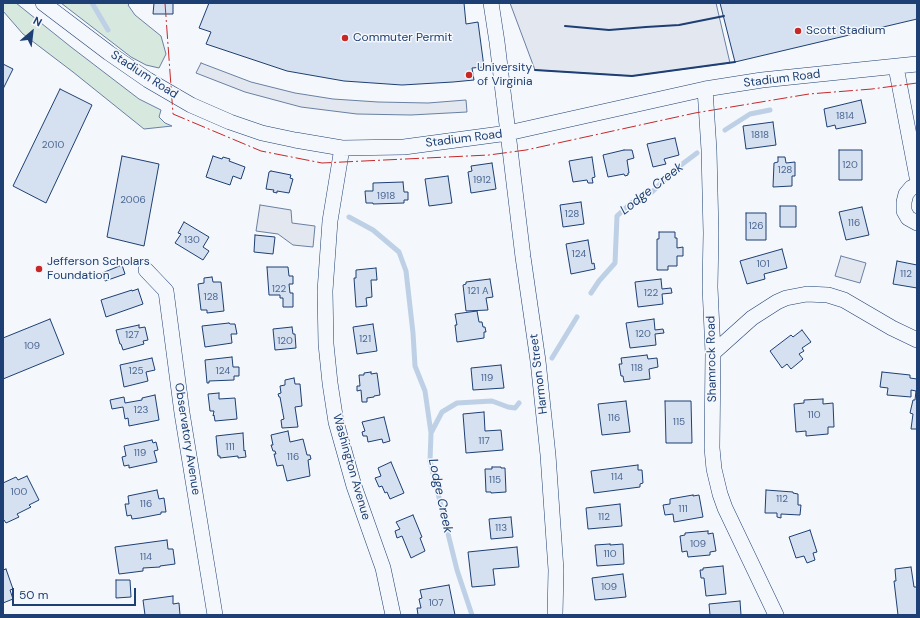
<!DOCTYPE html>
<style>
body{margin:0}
#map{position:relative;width:920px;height:618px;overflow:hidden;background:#f4f7fb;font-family:"DM Sans",sans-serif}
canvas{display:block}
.frame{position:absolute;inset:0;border:4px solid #1d3f73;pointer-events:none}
.north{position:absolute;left:12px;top:12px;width:40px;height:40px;-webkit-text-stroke:3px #f4f7fb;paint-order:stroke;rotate:28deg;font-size:11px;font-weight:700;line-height:16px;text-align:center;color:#1d3f73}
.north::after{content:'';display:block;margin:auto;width:14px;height:18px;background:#1d3f73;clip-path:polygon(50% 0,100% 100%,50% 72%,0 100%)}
.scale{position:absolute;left:12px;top:588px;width:124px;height:18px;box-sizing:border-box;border:2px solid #1d3f73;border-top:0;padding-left:5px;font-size:12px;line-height:14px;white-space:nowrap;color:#1d3f73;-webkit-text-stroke:3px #f4f7fb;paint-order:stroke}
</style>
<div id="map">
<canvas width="920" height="618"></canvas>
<div class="frame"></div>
<div class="north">N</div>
<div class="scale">50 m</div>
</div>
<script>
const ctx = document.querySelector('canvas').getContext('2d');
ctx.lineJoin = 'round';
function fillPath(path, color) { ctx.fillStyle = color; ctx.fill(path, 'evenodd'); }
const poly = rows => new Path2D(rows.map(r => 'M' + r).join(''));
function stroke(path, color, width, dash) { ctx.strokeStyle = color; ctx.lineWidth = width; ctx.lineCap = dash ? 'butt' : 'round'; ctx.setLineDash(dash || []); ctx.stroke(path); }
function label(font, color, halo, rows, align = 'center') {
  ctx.font = font + ' "DM Sans",sans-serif'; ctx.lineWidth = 3; ctx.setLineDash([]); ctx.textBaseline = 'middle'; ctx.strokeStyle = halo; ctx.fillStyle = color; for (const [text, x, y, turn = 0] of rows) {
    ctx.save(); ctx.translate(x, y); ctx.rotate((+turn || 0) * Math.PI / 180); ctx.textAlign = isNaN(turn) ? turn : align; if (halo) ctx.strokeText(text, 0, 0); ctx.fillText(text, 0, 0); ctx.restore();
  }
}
const green = poly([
 [3,3,16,3,71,47,139,99,161,110,159,117,165,123,172,126,144,129,73,72,23,34,3,11,3,3],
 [61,3,130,3,128,5,135,15,161,36,166,54,159,68,146,65,131,57,61,3]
]);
const parking = poly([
 [510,3,716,3,730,63,632,76,535,70,510,3],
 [201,63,251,82,295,93,333,99,378,102,428,103,466,100,467,112,411,115,357,114,301,107,245,92,196,73,201,63],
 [260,205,291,210,292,223,315,226,313,247,293,245,278,234,256,231,260,205],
 [841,256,866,263,860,283,835,276,841,256]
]);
const stream = poly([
 [92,3,108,30],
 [725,130,750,114,770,110],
 [349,217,373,230,399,252,406,271,413,333,415,366,425,391,431,433],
 [591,293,599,281,615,263,617,216,631,203,652,192,677,168,697,153],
 [552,358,577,317],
 [472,615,457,570,430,461,431,433,442,412,457,403,492,401,508,407,515,408,519,403]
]);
const building = poly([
 [154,3,173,3,173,14,153,14,154,3],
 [209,3,464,3,466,24,478,22,484,67,472,68,474,80,453,82,402,85,344,81,287,71,206,44,211,32,199,28,209,3],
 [720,3,917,3,917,19,735,62,720,3],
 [3,64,13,69,3,89,3,64],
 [60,89,92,105,46,203,13,186,60,89],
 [861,100,866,123,836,129,835,125,827,127,824,109,861,100],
 [773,122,776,145,746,149,743,126,773,122],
 [675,138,679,155,664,159,666,164,653,167,647,144,675,138],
 [624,150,632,150,634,158,627,160,629,173,628,173,628,175,625,176,624,174,608,177,603,155,624,150],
 [839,150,862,150,862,180,839,180,839,150],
 [122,156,159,164,144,246,107,237,122,156],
 [213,156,222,159,223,157,230,159,229,161,245,167,241,179,233,176,230,185,206,177,213,156],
 [592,157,595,177,592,178,593,183,588,183,587,180,573,182,569,161,592,157],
 [778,157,785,157,786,163,795,162,795,176,792,176,792,186,773,187,774,163,778,162,778,157],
 [492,163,496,189,471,193,468,172,472,171,471,166,492,163],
 [271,171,291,175,290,178,293,179,289,193,277,191,277,193,273,192,274,190,266,189,269,172,271,171],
 [448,176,452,203,429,206,425,179,448,176],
 [403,182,404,192,408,192,408,200,404,200,404,203,373,204,373,203,366,203,365,191,373,191,373,183,403,182],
 [581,202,584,224,563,227,560,205,581,202],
 [780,206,796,206,796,227,780,227,780,206],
 [862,207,869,235,846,240,839,212,862,207],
 [746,213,766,213,766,240,746,240,746,213],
 [184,222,209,237,203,247,209,251,203,260,175,243,181,234,178,233,184,222],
 [659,232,675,232,675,238,677,238,677,248,683,247,683,256,677,256,677,266,668,266,668,270,657,270,657,239,659,239,659,232],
 [255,235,275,237,273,254,254,252,255,235],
 [588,240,592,264,594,263,595,269,571,274,566,244,588,240],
 [782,249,787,268,764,274,765,279,747,284,740,261,782,249],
 [897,261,917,265,917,288,893,284,897,261],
 [122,265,125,274,105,281,102,273,122,265],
 [267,267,288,267,289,276,293,276,293,284,289,284,290,293,293,293,293,307,283,307,283,298,280,298,280,295,269,295,267,267],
 [376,268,377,280,371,280,372,297,366,298,367,306,356,307,354,278,356,278,356,270,376,268],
 [212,277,213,282,221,282,224,311,207,313,207,310,201,310,198,284,204,283,204,278,212,277],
 [490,279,493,297,486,298,488,310,466,311,463,285,466,284,466,282,490,279],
 [661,279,662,289,671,288,672,293,662,294,663,304,638,307,635,282,661,279],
 [138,289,143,304,106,317,101,300,132,290,132,291,138,289],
 [477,311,479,322,482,322,483,327,485,327,486,332,484,332,484,338,457,342,455,325,457,325,455,314,477,311],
 [50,319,64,354,3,379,3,338,50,319],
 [654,319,655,330,663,329,664,333,655,334,656,345,630,348,626,323,654,319],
 [229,323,230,324,235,324,237,334,231,334,232,343,205,347,202,326,229,323],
 [373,324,377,351,357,354,353,327,373,324],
 [139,325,139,328,145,327,148,340,143,341,144,344,123,350,121,344,120,344,116,330,139,325],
 [292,327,293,334,295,334,296,348,275,350,273,329,292,327],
 [802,330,811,342,802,348,804,351,799,354,803,359,791,369,787,364,782,368,770,351,791,335,793,337,802,330],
 [647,355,648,359,657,358,658,367,649,369,650,379,624,382,623,376,621,376,619,364,622,364,621,358,647,355],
 [232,357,233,367,239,367,239,376,234,376,234,380,209,381,209,383,207,383,205,360,232,357],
 [152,358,155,370,146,372,148,381,124,387,120,365,152,358],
 [501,365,504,388,473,390,471,368,501,365],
 [371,372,371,374,377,373,380,395,374,396,374,397,367,398,367,402,362,402,361,390,357,391,357,386,360,386,359,375,364,375,364,373,371,372],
 [882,372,910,375,910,378,917,379,917,429,911,429,913,414,910,413,913,400,915,400,916,391,911,390,911,397,887,395,888,388,880,387,882,372],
 [294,378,295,384,300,384,302,406,295,407,298,427,282,428,281,420,284,419,280,397,279,397,278,394,281,393,280,386,285,385,285,380,294,378],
 [219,393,219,399,235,398,237,419,215,421,214,415,213,416,214,411,210,411,208,394,219,393],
 [155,395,159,420,129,426,128,418,125,419,123,407,112,409,110,400,124,397,125,403,142,400,142,398,155,395],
 [823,399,823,404,833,403,834,427,828,427,828,434,806,436,806,431,796,432,794,404,804,403,804,400,823,399],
 [626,401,630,432,602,435,598,404,626,401],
 [665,401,691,401,692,443,666,443,665,401],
 [484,412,485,431,501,430,503,450,466,453,463,414,484,412],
 [384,417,390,441,383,443,382,439,368,442,367,436,363,436,362,432,365,431,362,422,384,417],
 [288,431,290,442,303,439,307,455,310,455,311,459,308,460,310,476,287,481,283,465,277,466,274,454,276,454,275,451,273,451,271,445,273,445,271,435,288,431],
 [243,433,244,451,245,450,246,457,238,458,238,456,220,458,220,456,218,456,216,436,243,433],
 [152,440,153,443,156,442,158,450,154,451,157,462,129,468,129,465,124,466,122,457,126,456,124,446,152,440],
 [391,462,404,493,390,499,387,492,385,493,382,486,379,487,375,478,381,476,378,468,391,462],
 [638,465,638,470,642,470,643,483,640,484,640,487,594,493,591,471,638,465],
 [492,467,501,467,501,468,505,468,506,492,491,493,491,492,486,492,485,469,492,469,492,467],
 [27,476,39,500,29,505,31,507,17,514,19,517,6,523,4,520,3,520,3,483,16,477,18,480,27,476],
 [157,490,159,499,164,498,166,512,161,512,161,514,140,518,132,519,131,515,127,516,125,504,129,504,128,496,157,490],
 [766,490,793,492,793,493,798,494,798,505,801,505,800,515,781,514,781,518,777,517,777,513,765,513,766,490],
 [693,495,693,496,699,495,703,517,674,522,673,514,665,515,663,505,670,504,670,499,693,495],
 [620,504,622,526,588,529,586,508,620,504],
 [413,515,422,537,420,538,425,551,411,558,402,536,397,538,395,531,400,529,396,522,413,515],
 [511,517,513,537,491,539,489,519,511,517],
 [810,530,817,552,813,553,815,560,807,563,804,556,796,558,789,537,810,530],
 [708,531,708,534,713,533,716,551,710,552,710,555,688,557,687,551,682,552,680,536,685,535,685,533,708,531],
 [167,540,168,549,173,549,175,564,160,566,160,567,143,568,143,571,119,574,115,547,167,540],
 [610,544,610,545,623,544,624,564,597,566,595,545,610,544],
 [517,547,519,567,493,569,495,585,472,587,468,552,517,547],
 [723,566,726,594,706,596,704,578,701,578,700,570,703,570,703,568,723,566],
 [911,567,914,587,917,587,917,615,898,615,894,581,896,581,895,569,911,567],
 [6,569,13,589,10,590,13,599,3,603,3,570,6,569],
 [623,574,626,597,595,600,592,578,623,574],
 [116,580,130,580,131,597,116,598,116,580],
 [449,585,455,615,418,615,417,608,421,608,419,599,422,598,420,590,449,585],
 [173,596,173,604,179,603,180,615,145,615,143,600,173,596],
 [740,601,741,615,710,615,709,604,740,601]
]);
const minor = poly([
 [43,3,109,53,148,80,191,105,230,122,262,133,295,140,342,148,404,147,508,133,705,89,762,80,917,64],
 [491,3,497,42,523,257,538,361,548,455,556,570,555,615],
 [896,67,917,177],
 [705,89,709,150,711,233,710,287,713,353,712,448,714,469,720,494,725,508,776,615],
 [342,148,330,221,325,291,326,344,330,383,336,422,354,486,383,568,393,615],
 [917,185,911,188,906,194,904,202,904,211,908,218,917,223],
 [146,270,166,291,182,413,215,615],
 [713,353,752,318,777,302,786,298,807,294,828,295,844,300,892,328,917,340]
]);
const wall = poly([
 [565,26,609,30,646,27,679,25,724,16],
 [535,70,632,76,735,62]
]);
const power = poly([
 [165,3,173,114,261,151,322,163,489,155,526,150,695,113,809,94,872,89,917,83]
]);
const markers = [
 [798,31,4,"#c62828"],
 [345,38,4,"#c62828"],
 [469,75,4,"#c62828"],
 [39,269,4,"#c62828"]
];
const numberNames = [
 ["1814",845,116],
 ["1818",760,135],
 ["2010",53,145],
 ["120",850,165],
 ["128",785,170],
 ["1912",482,180],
 ["1918",386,196],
 ["2006",133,200],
 ["128",572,214],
 ["116",854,223],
 ["126",756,226],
 ["130",192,240],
 ["124",579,254],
 ["101",763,264],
 ["112",906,274],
 ["122",279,289],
 ["121 A",478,291],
 ["122",651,293],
 ["128",211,297],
 ["120",643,334],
 ["127",132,335],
 ["121",365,339],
 ["120",285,341],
 ["109",32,346],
 ["118",637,368],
 ["125",136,371],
 ["124",223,371],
 ["119",487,378],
 ["123",141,410],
 ["110",814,415],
 ["116",614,418],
 ["115",679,422],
 ["117",484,441],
 ["111",230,447],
 ["119",140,453],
 ["116",293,457],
 ["114",617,477],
 ["115",495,480],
 ["100",19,492],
 ["112",782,499],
 ["116",146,504],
 ["111",683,509],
 ["112",604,517],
 ["113",501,528],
 ["109",698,544],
 ["110",610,554],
 ["114",146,557],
 ["109",609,587],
 ["107",436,603]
];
const poiNames = [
 ["Scott Stadium",806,31],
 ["Commuter Permit",353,38],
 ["University",477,68],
 ["of Virginia",477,82],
 ["Jefferson Scholars",47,262],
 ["Foundation",47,276]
];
const streetNames = [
 ["Stadium Road",144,75,33],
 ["Stadium Road",782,79,-7],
 ["Stadium Road",464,139,-7],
 ["Shamrock Road",712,359,-91],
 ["Harmon Street",539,374,-97],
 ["Observatory Avenue",187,439,81],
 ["Washington Avenue",351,467,74]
];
const waterNames = [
 ["Lodge Creek",652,189,-38],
 ["Lodge Creek",440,496,78]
];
fillPath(green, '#d7e8df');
stroke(green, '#687fa3', 1);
fillPath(parking, '#e3e8f0');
stroke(parking, '#687fa3', 1);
stroke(stream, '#bed0e5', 5);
fillPath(building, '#d5e0f0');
stroke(building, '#1d3f73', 1);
stroke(minor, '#1d3f73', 16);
stroke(minor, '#f4f7fb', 15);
stroke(wall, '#1d3f73', 2);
stroke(power, '#c62828', 1, [14, 3, 2, 3]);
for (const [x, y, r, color] of markers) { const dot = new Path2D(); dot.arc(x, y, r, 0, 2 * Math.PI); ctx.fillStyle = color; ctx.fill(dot); stroke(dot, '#f4f7fb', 1.5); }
label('10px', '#4b6792', null, numberNames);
label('12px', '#1d3f73', '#f4f7fb', poiNames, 'left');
label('12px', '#1d3f73', '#f4f7fb', streetNames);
label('italic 13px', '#1d3f73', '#f4f7fb', waterNames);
</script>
